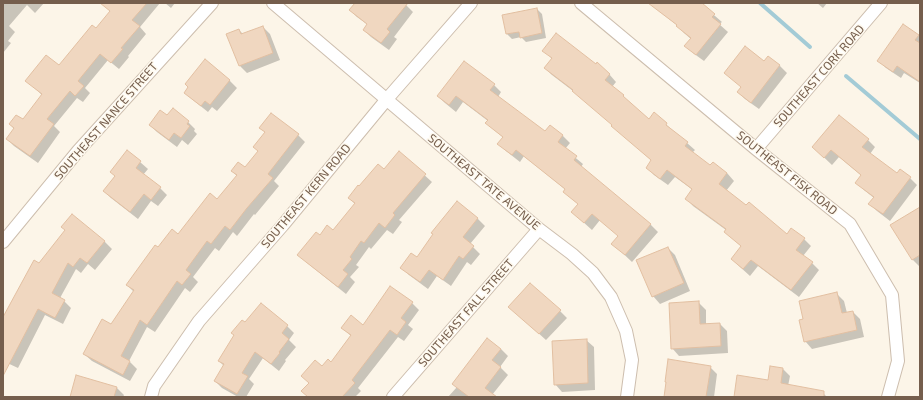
<!DOCTYPE html>
<style>
body{margin:0}
#map{position:relative;width:923px;height:400px;overflow:hidden;background:#fcf5e8;font-family:"Exo 2",sans-serif}
canvas{display:block}
.frame{position:absolute;inset:0;border:4px solid #755e4d;pointer-events:none}
</style>
<div id="map">
<canvas width="923" height="400"></canvas>
<div class="frame"></div>
</div>
<script>
const ctx = document.querySelector('canvas').getContext('2d');
ctx.lineJoin = 'round';
function fillPath(path, color) { ctx.fillStyle = color; ctx.fill(path, 'evenodd'); }
const poly = rows => new Path2D(rows.map(r => 'M' + r).join(''));
function stroke(path, color, width, dash) { ctx.strokeStyle = color; ctx.lineWidth = width; ctx.lineCap = dash ? 'butt' : 'round'; ctx.setLineDash(dash || []); ctx.stroke(path); }
function label(font, color, halo, rows, align = 'center') {
  ctx.font = font + ' "Exo 2",sans-serif'; ctx.lineWidth = 3; ctx.setLineDash([]); ctx.textBaseline = 'middle'; ctx.strokeStyle = halo; ctx.fillStyle = color; for (const [text, x, y, turn = 0] of rows) {
    ctx.save(); ctx.translate(x, y); ctx.rotate((+turn || 0) * Math.PI / 180); ctx.textAlign = isNaN(turn) ? turn : align; if (halo) ctx.strokeText(text, 0, 0); ctx.fillText(text, 0, 0); ctx.restore();
  }
}
const shadow = poly([
 [3,3,44,3,35,13,27,5,9,26,15,32,8,41,11,43,3,53],
 [112,3,160,3,140,27,146,34,128,56,129,57,119,69,108,60,85,88,90,93,83,102,77,98,54,126,60,132,38,163,14,146,7,139,14,129,10,124,23,121,42,95,27,81,59,67,96,29,111,11],
 [165,3,175,3,171,8],
 [356,3,404,3,413,12,394,37,397,39,389,50,371,37,364,30,368,25,357,17,350,10],
 [649,3,700,3,722,22,719,24,728,32,704,61,693,53,691,39,684,33,678,26],
 [817,3,827,3,823,8],
 [537,9,542,14,546,38,526,42,521,37,512,39,507,34,503,16],
 [904,25,920,37,920,83,904,73,901,78,886,68,879,61],
 [263,27,270,34,280,60,247,73,240,66,228,34,239,30,243,34],
 [544,50,609,74,616,82,612,87,649,120,654,114,695,150,692,153,710,167,727,173,734,181,726,191,787,235,804,239,811,246,803,256,812,263,819,270,799,297,758,266,750,276,739,266,732,259,742,247,725,232,726,230,693,206,686,198,693,190,675,177,668,185,654,175,647,167,652,161,613,125,573,91,552,75,545,68,552,59],
 [768,58,780,66,787,73,759,109,745,99,738,92],
 [205,61,230,81,237,88,217,111,212,107,208,112,193,100,185,93],
 [494,85,501,92,498,97,545,132,550,126,563,136,570,143,565,149,583,164,581,167,651,225,658,232,632,262,613,244,619,236,600,220,592,230,572,212,578,204,572,199,566,190,524,156,520,162,506,151,499,144,504,138,494,130,487,123,488,121,463,102,456,112,445,103,438,96],
 [167,116,188,122,195,129,194,131,197,134,188,145,182,140,177,147,157,132,150,125],
 [260,128,298,135,305,142,274,181,279,186,255,215,254,214,237,236,233,232,219,251,215,248,193,277,198,282,190,292,185,288,155,332,147,327,129,361,137,369,130,381,92,361,84,354,112,325,134,292,127,285,159,249,178,236,217,200,237,176,232,171,245,169,259,151,266,133],
 [868,140,875,147,870,154,897,174,910,178,917,185,890,221,877,211,870,204,874,198,864,190,857,183,862,176,839,157,832,165,813,147],
 [127,151,140,162,148,169,143,175,160,188,167,195,158,206,151,201,138,219,111,198,104,191,115,176],
 [400,153,432,182,399,220,402,222,393,234,387,230,371,249,369,247,356,265,359,267,350,277,355,282,346,294,306,262,320,236,333,231,355,204,349,198,384,171],
 [457,202,478,219,485,226,470,244,480,254,471,265,467,262,451,286,437,276,428,289,409,275,402,268,417,258],
 [920,211,920,266,919,266,912,259],
 [72,216,105,242,112,249,95,270,88,264,81,273,76,269,60,298,64,301,71,308,63,324,45,315,18,368,3,361,3,313,5,315,39,264,66,231],
 [668,248,675,255,690,291,660,304,653,296],
 [837,294,844,301,847,313,853,312,860,319,864,337,812,349,805,341,804,320],
 [698,302,706,310,706,324,720,324,727,331,728,353,679,356,672,348],
 [412,303,419,310,408,325,413,329,404,341,398,337,358,388,361,391,355,397,309,397,322,368,331,363,351,336,342,328,363,326],
 [560,311,567,318,546,340,517,314],
 [246,324,287,326,294,333,289,340,296,347,285,360,286,361,279,371,263,358,249,379,254,384,246,397,238,397,222,388,215,381,224,366,219,361],
 [586,340,594,347,595,390,562,392,555,384],
 [501,349,508,356,500,367,508,375,492,395,495,397,448,397,457,387],
 [710,367,717,374,714,397,665,397,667,383,666,382],
 [783,369,790,376,788,386,822,392,827,397,735,397,768,381],
 [77,376,117,388,124,395,123,397,71,397]
]);
const stream = poly([
 [760,3,810,47],
 [846,76,920,139]
]);
const building = poly([
 [100,3,147,3,132,20,140,26,121,48,123,49,111,63,100,54,78,81,84,86,75,96,70,91,47,119,54,124,30,156,6,139,14,128,9,124,16,115,23,119,42,94,25,81,46,55,59,65,92,25,96,28,110,11,100,3],
 [355,3,408,3,387,29,390,32,381,43,363,30,367,24,349,10,355,3],
 [648,3,702,3,715,14,712,17,721,24,696,55,684,46,691,38,676,26,677,25,648,3],
 [537,8,542,33,520,38,519,32,506,34,502,15,537,8],
 [903,24,919,35,915,40,920,43,920,82,897,66,893,72,877,61,903,24],
 [263,26,273,53,239,66,226,34,239,29,241,34,263,26],
 [556,33,596,64,597,62,610,74,605,80,624,95,623,96,649,119,654,112,667,123,666,125,688,142,685,146,710,165,713,162,727,173,719,184,746,205,749,202,787,234,791,228,805,238,796,250,813,262,791,290,751,260,743,269,731,259,741,246,724,232,726,229,685,199,692,189,667,170,660,179,646,168,651,160,611,126,612,125,572,91,573,90,544,68,552,58,542,51,556,33],
 [745,46,764,61,768,56,780,65,751,103,737,92,741,87,724,73,745,46],
 [205,59,230,80,210,105,205,101,201,106,184,93,188,87,185,84,205,59],
 [464,61,495,84,490,90,545,131,550,125,563,135,558,142,577,156,574,160,651,224,625,255,611,244,618,236,592,214,584,223,571,212,578,204,563,192,565,189,516,150,512,155,497,144,503,137,485,123,488,120,456,96,449,105,437,96,464,61],
 [173,108,189,121,187,124,190,126,181,138,174,133,169,140,149,125,160,110,167,115,173,108],
 [271,113,299,134,268,174,273,178,247,208,230,230,225,226,211,244,207,241,186,270,191,274,182,285,177,281,147,325,140,320,121,356,130,361,123,375,83,354,102,319,111,324,134,290,126,285,155,245,158,247,172,229,178,234,210,193,217,199,237,175,231,171,238,162,245,167,258,151,253,147,265,132,259,128,271,113],
 [839,115,869,139,862,147,897,173,900,169,911,177,883,214,868,204,874,197,855,183,861,175,831,150,824,158,812,147,839,115],
 [127,150,141,161,136,168,161,187,151,200,144,194,130,212,103,191,115,176,110,172,127,150],
 [399,151,426,174,393,213,395,215,385,228,379,223,364,243,361,241,350,257,352,259,343,270,348,274,338,287,297,255,316,232,320,235,327,225,333,230,355,203,348,198,358,185,359,186,378,164,384,169,399,151],
 [457,201,478,218,463,237,474,246,463,259,459,256,443,280,429,270,420,282,400,268,411,253,417,257,433,234,431,233,457,201],
 [920,207,920,255,912,260,890,225,920,207],
 [72,214,105,241,87,263,80,258,73,267,68,263,52,293,65,300,55,318,38,309,3,376,3,317,34,260,39,263,65,230,61,227,72,214],
 [668,247,684,283,652,297,636,260,668,247],
 [530,283,561,310,539,334,508,307,530,283],
 [390,286,413,302,401,318,406,322,397,335,390,330,352,380,355,383,342,397,308,397,301,391,309,383,301,376,315,360,322,366,328,359,331,362,351,335,341,328,351,315,363,325,390,286],
 [837,292,842,313,853,311,857,330,804,342,799,320,803,319,799,301,837,292],
 [699,301,700,324,720,323,721,346,671,349,669,303,699,301],
 [261,303,288,325,282,333,289,339,279,352,280,353,271,364,255,352,242,373,248,376,237,394,214,381,224,364,218,361,234,335,231,333,242,320,245,322,261,303],
 [487,338,501,349,492,360,501,367,485,388,497,397,469,397,452,384,487,338],
 [587,339,588,383,554,385,552,341,587,339],
 [668,359,711,366,706,397,664,397,666,382,665,382,668,359],
 [770,366,783,368,781,383,824,391,824,397,734,397,737,375,768,380,770,366],
 [76,375,117,387,114,397,70,397,76,375]
]);
const street = poly([
 [273,3,539,229,572,254,593,273,611,297,626,331,632,360,627,397],
 [581,3,756,149,850,224,892,295,898,361,888,397],
 [756,149,881,3],
 [3,242,78,151,212,3],
 [151,397,154,386,199,321,283,225,387,99,471,3],
 [393,397,539,229]
]);
const streetNames = [
 ["SOUTHEAST CORK ROAD",819,76,-49],
 ["SOUTHEAST NANCE STREET",106,121,-49],
 ["SOUTHEAST FISK ROAD",787,173,39],
 ["SOUTHEAST TATE AVENUE",484,182,40],
 ["SOUTHEAST KERN ROAD",306,196,-50],
 ["SOUTHEAST FALL STREET",466,313,-49]
];
fillPath(shadow, '#0003');
stroke(stream, '#a3cbd6', 4);
fillPath(building, '#f0d7c0');
stroke(building, '#e2bfa1', 1);
stroke(street, '#cdbeae', 14);
stroke(street, '#fff', 12);
label('12px', '#755e4d', '#fef9ee', streetNames);
</script>
